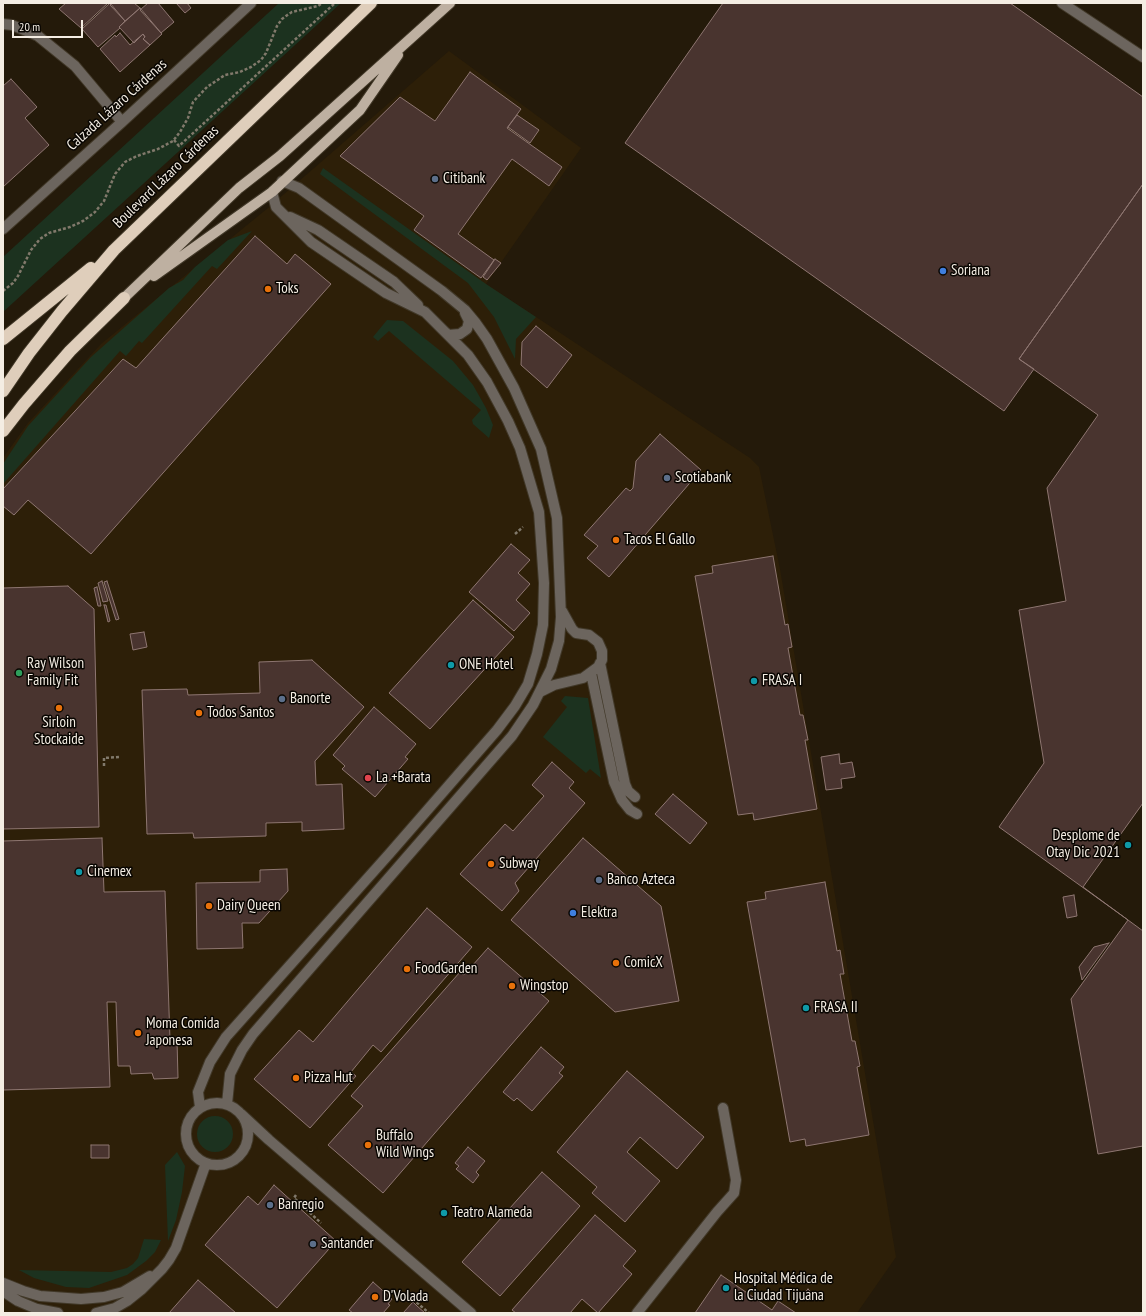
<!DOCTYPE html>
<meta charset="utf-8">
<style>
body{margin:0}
#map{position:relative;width:1146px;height:1316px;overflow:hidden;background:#241a0a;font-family:"PT Sans Narrow",sans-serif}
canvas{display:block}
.frame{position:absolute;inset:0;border:4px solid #f4ede3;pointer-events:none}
.scale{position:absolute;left:12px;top:20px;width:71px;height:18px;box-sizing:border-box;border:2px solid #f4ede3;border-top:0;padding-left:5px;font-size:12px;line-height:14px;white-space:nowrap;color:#f4ede3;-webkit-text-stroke:3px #090602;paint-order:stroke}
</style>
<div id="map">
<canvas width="1146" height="1316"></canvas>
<div class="frame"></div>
<div class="scale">20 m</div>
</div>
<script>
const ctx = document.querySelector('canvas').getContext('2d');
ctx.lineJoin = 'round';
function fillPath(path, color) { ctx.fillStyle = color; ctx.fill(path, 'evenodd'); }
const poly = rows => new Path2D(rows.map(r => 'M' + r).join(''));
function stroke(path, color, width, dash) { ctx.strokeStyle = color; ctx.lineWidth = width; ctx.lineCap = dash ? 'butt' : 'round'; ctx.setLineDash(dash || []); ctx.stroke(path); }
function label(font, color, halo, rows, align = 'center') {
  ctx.font = font + ' "PT Sans Narrow",sans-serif'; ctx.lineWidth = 3; ctx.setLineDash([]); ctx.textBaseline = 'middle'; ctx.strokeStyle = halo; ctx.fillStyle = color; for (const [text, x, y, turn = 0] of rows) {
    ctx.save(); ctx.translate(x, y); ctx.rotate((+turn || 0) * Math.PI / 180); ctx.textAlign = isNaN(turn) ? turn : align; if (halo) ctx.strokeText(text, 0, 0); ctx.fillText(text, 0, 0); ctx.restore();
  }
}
const built = poly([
 [449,51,581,148,486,284,750,458,759,467,780,569,896,1257,857,1313,3,1313,3,458,28,423,101,344,268,208]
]);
const green = poly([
 [279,3,341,3,3,312,3,257],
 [323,168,486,284,536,317,516,339,515,359,494,317,468,283,320,174],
 [252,231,217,269,212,266,142,343,139,341,126,356,120,351,3,484,3,464,28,426,91,357,169,288,183,280,195,267,228,240],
 [387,320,403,321,453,361,473,385,486,408,493,425,489,438,473,424,472,420,481,410,389,331,378,341,373,337],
 [565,696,588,698,601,778,590,769,586,773,543,737,567,707,561,701],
 '197 1134a18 18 0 1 1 36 0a18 18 0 1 1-36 0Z',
 [177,1152,185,1166,182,1192,176,1220,168,1241,165,1165],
 [144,1239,161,1240,155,1252,146,1261,127,1275,89,1288,66,1287,34,1278,19,1270,111,1272,127,1268,133,1264,138,1258]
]);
const building = poly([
 [66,3,108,3,81,28,59,9,66,3],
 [110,3,125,21,119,27,120,28,98,47,82,29,110,3],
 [112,3,134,3,140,8,125,21,110,5,112,3],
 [148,3,158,3,174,22,161,33,140,10,148,3],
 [176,3,187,3,191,8,185,13,176,3],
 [723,3,1010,3,1143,97,1143,184,1019,359,1034,369,1004,411,625,143,723,3],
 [140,8,162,34,150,45,143,39,145,37,143,34,134,43,119,27,140,8],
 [120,33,130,45,143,34,145,37,143,39,150,45,120,72,100,49,115,35,116,37,120,33],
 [470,72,521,109,507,128,562,167,549,186,512,159,458,234,494,260,481,278,414,230,424,216,340,156,400,97,435,121,470,72],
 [11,79,37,107,25,118,49,145,3,187,3,86,11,79],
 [517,115,539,130,530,143,508,127,517,115],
 [1143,184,1143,1146,1098,1154,1071,999,1128,920,999,827,1044,763,1019,610,1066,601,1047,488,1098,415,1019,359,1143,184],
 [255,236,287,264,295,254,331,284,91,554,28,500,14,515,3,506,3,489,123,359,136,368,255,236],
 [495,259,501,263,487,280,483,277,495,259],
 [536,326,572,355,547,388,521,365,522,342,536,326],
 [660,434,701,470,609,577,587,558,598,546,584,535,626,488,630,491,633,488,636,461,660,434],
 [511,544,530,560,518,573,530,584,516,600,530,613,514,631,469,592,511,544],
 [773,556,785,625,788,624,792,647,788,648,800,715,803,715,808,740,805,740,817,809,754,820,753,813,738,815,695,576,713,573,712,566,773,556],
 [102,581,108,601,103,602,98,583,102,581],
 [107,581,119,619,116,620,104,582,107,581],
 [68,586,94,609,99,827,3,829,3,588,68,586],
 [97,587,101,606,98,606,94,588,97,587],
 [473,600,514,637,430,729,389,693,473,600],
 [104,605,106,605,110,621,108,622,104,605],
 [144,632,147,647,133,650,130,634,144,632],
 [312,660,364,707,315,761,316,785,342,784,344,829,302,831,302,822,266,823,266,836,194,838,193,833,147,834,142,690,187,689,188,695,260,693,259,662,312,660],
 [374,707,416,744,405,757,408,759,375,797,342,769,345,766,333,755,374,707],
 [839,754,840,764,852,762,855,777,841,779,842,788,826,790,821,757,839,754],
 [552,762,574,782,569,788,585,803,515,883,519,891,502,911,460,874,505,824,513,831,544,796,532,785,552,762],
 [673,794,707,823,690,844,655,814,673,794],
 [1143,803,1143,931,1083,887,1143,803],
 [102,838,104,892,165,891,170,1040,177,1040,178,1078,154,1079,152,1073,131,1074,130,1066,118,1066,116,1002,107,1002,110,1087,3,1090,3,841,102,838],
 [583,838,661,906,679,1001,615,1012,511,920,583,838],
 [287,869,288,891,259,923,242,923,243,948,197,949,196,883,260,882,260,870,287,869],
 [825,882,837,951,840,950,844,974,840,974,852,1041,855,1041,860,1066,857,1067,869,1135,806,1146,805,1139,790,1142,747,902,766,899,765,892,825,882],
 [1074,895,1077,916,1067,918,1063,897,1074,895],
 [427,908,472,947,381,1052,373,1045,351,1072,356,1076,310,1128,254,1079,299,1030,313,1042,427,908],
 [1109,943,1082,980,1079,967,1094,947,1109,943],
 [488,948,549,1001,383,1193,328,1145,363,1106,351,1096,460,972,464,975,488,948],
 [541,1047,564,1067,559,1073,563,1076,532,1111,517,1098,514,1101,503,1092,541,1047],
 [627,1071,704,1137,677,1169,640,1137,627,1152,660,1181,625,1222,592,1193,597,1187,557,1152,627,1071],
 [91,1145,109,1145,109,1158,91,1158,91,1145],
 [468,1147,485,1161,476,1172,479,1175,473,1183,456,1169,459,1166,455,1163,468,1147],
 [542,1172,580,1206,500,1296,462,1262,542,1172],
 [274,1185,336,1241,277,1308,205,1245,248,1196,258,1205,274,1185],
 [595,1215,636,1251,623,1266,632,1274,598,1313,582,1299,570,1313,516,1313,512,1310,595,1215],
 [721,1275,772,1310,778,1301,796,1313,695,1313,721,1275],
 [198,1280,236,1313,169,1313,198,1280],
 [373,1282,392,1299,388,1304,390,1305,383,1313,353,1313,349,1310,373,1282],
 [808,1289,817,1298,815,1301,805,1292,808,1289],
 [413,1302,417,1306,425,1313,403,1313,413,1302]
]);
const path = poly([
 [174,140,179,146,335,3],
 [3,291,13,283,18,276,31,250,40,239,49,233,70,227,83,221,95,212,104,201,115,174,125,162,137,156,158,149,173,141,180,132,188,118,193,102,207,87,225,75,240,72,251,67,261,60,266,53,277,26,282,19,286,16,292,12,318,6,322,3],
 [515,534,523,527],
 [104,766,104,758,119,757],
 [296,1195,294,1198,321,1223],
 [409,1296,429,1313]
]);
const minor = poly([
 [1062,3,1143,57],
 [3,24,12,25,38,36,75,66,122,122],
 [290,217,318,230,394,282,418,305],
 [3,229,122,122,251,3],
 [448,335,460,334,467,329,469,321,465,313],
 [600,663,625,784,628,791,635,797],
 [591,673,614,782,622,800,630,810,637,814],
 [540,692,554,685,583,678,598,667,602,660,602,651,598,642,589,635,576,633,572,629,562,611],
 '186 1134a31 31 0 1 1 62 0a31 31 0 1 1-62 0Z',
 [227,1104,230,1074,242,1050,253,1034,512,736,533,705,551,669,559,641,561,617,557,518,541,449,514,388,487,339,475,322,465,310,442,291,299,188,282,181],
 [200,1107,198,1092,210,1062,226,1037,390,853,497,730,515,706,528,684,537,654,543,625,544,583,539,512,520,448,508,421,487,382,468,355,425,312,386,293,311,242,276,207,272,192],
 [241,1114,269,1140,471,1313],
 [3,1283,23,1291,40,1296,81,1299,104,1297,123,1292,150,1276],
 [3,1291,18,1301,37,1309,58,1313],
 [96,1313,115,1308,127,1301,142,1289,162,1269,169,1260,176,1248,206,1163],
 [637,1313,717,1212,734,1193,736,1180,723,1108]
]);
const major = poly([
 [154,276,272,192,360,110,398,55],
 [124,298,239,188,280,156,450,3]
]);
const highway = poly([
 [3,339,91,268],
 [3,391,29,353,62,311,114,250,371,3],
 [3,431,24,404,70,351,124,298]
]);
const markers = [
 [435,179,4,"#5c6f8a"],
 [943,271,4,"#3f7fe0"],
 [268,289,4,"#e8710a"],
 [667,478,4,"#5c6f8a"],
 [616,540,4,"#e8710a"],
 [451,665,4,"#0f9aa8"],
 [19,673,4,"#2e9e5b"],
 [754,681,4,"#0f9aa8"],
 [282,699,4,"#5c6f8a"],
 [59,708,4,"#e8710a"],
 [199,713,4,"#e8710a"],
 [368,778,4,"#e0444e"],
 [1128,845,4,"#0f9aa8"],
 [491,864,4,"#e8710a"],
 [79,872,4,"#0f9aa8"],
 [599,880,4,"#5c6f8a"],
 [209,906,4,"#e8710a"],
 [573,913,4,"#3f7fe0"],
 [616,963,4,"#e8710a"],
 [407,969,4,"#e8710a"],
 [512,986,4,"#e8710a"],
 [806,1008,4,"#0f9aa8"],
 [138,1033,4,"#e8710a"],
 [296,1078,4,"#e8710a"],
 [368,1145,4,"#e8710a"],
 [270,1205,4,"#5c6f8a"],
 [444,1213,4,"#0f9aa8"],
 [313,1244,4,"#5c6f8a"],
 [726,1288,4,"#0f9aa8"],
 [375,1297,4,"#e8710a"]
];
const streetNames = [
 ["Calzada Lázaro Cárdenas",117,105,-42],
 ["Boulevard Lázaro Cárdenas",166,177,-44]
];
const poiNames = [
 ["Citibank",443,179],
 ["Soriana",951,271],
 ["Toks",276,289],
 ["Scotiabank",675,478],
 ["Tacos El Gallo",624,540],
 ["Ray Wilson",27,664],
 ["Family Fit",27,681],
 ["ONE Hotel",459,665],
 ["FRASA I",762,681],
 ["Banorte",290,699],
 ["Todos Santos",207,713],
 ["Sirloin",59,723,"center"],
 ["Stockaide",59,740,"center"],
 ["La +Barata",376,778],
 ["Desplome de",1120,836,"right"],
 ["Otay Dic 2021",1120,853,"right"],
 ["Subway",499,864],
 ["Cinemex",87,872],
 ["Banco Azteca",607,880],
 ["Dairy Queen",217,906],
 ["Elektra",581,913],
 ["ComicX",624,963],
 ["FoodGarden",415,969],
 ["Wingstop",520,986],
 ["FRASA II",814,1008],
 ["Moma Comida",146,1024],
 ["Japonesa",146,1041],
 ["Pizza Hut",304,1078],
 ["Buffalo",376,1136],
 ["Wild Wings",376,1153],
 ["Banregio",278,1205],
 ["Teatro Alameda",452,1213],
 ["Santander",321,1244],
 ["Hospital Médica de",734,1279],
 ["la Ciudad Tijuana",734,1296],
 ["D'Volada",383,1297]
];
fillPath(built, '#2d1f08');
fillPath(green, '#1c321f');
fillPath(building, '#49342f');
stroke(building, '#8e7671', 1);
stroke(minor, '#413828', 12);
stroke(major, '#413828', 12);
stroke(highway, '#413828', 14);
stroke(path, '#81796b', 2.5, [3, 2]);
stroke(minor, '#6c655e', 10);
stroke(major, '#beb0a1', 10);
stroke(highway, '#dfcebb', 12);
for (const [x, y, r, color] of markers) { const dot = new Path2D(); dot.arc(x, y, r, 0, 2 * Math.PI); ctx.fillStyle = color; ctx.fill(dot); stroke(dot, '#090602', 1.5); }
label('15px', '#f4ede3', '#090602', streetNames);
label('15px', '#f4ede3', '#090602', poiNames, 'left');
</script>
